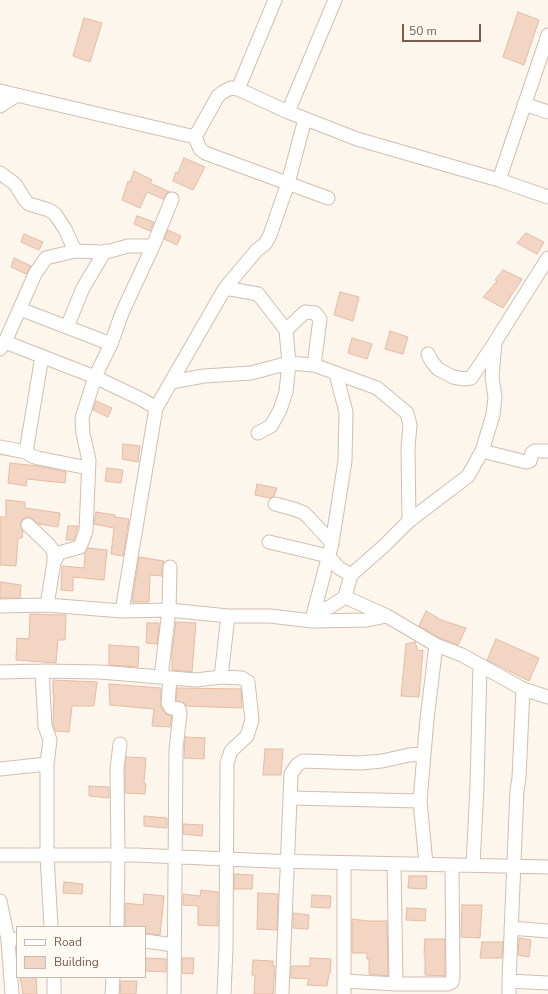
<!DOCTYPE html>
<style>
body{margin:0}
#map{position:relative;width:548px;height:994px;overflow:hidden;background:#fdf6ec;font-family:"Nunito Sans",sans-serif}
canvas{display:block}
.legend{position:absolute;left:16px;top:926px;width:130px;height:52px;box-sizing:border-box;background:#fffaf3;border:1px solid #cabbb1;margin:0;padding:5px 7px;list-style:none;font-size:12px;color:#7a5c4d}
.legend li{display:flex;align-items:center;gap:8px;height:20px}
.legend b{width:20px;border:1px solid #cabbb1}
.scale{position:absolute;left:402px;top:24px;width:79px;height:18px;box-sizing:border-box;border:2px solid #7a5c4d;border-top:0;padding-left:5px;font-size:12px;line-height:14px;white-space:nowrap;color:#7a5c4d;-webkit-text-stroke:3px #fffaf3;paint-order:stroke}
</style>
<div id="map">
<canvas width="548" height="994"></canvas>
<ul class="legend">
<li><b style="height:5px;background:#fff"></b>Road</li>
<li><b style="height:11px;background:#f3d5c3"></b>Building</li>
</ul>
<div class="scale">50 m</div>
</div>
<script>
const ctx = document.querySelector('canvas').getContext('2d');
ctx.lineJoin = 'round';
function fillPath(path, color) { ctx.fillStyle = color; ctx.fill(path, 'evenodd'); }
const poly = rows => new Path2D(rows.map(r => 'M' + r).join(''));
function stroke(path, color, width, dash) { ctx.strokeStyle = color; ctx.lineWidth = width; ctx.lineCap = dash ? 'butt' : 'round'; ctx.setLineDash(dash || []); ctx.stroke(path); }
const building = poly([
 [518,12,539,20,524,65,503,57,518,12],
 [84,18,102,23,90,62,73,56,84,18],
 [184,158,205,167,193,190,173,181,176,172,178,173,184,158],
 [134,171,152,180,150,183,170,192,167,193,163,199,147,192,140,208,122,200,128,181,130,182,134,171],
 [137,216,154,222,150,231,134,224,137,216],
 [168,230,181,236,177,245,164,239,168,230],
 [526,233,544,242,537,254,517,243,526,233],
 [24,234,43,242,39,250,21,242,24,234],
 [14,258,31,266,26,274,11,267,14,258],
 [503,270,522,279,503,308,483,297,497,281,495,280,503,270],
 [340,292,359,297,353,321,334,315,340,292],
 [390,331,408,337,403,354,385,349,390,331],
 [352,338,372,344,367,359,348,353,352,338],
 [96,401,112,408,108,417,93,410,96,401],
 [123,444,140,446,138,462,122,459,123,444],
 [10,463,38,466,66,472,65,483,27,479,26,486,8,483,10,463],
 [107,468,123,470,121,483,105,481,107,468],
 [257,484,277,488,274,496,270,498,255,495,257,484],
 [6,500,25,502,25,508,60,513,58,527,39,524,29,517,25,517,22,520,20,524,23,531,22,538,18,538,16,566,0,565,0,517,6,517,6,500],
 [96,512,115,515,115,517,129,519,123,556,111,554,114,528,94,524,96,512],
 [68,526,78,526,74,540,66,540,68,526],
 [88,548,107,550,104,580,73,577,73,591,61,590,62,566,84,568,85,553,88,548],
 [139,557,164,561,162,566,162,576,150,575,149,602,132,602,139,557],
 [0,582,21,585,20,598,0,598,0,582],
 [426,611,438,618,438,619,466,628,458,645,440,638,419,626,426,611],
 [30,614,66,615,65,640,58,640,56,663,16,660,17,638,29,639,30,614],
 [176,622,196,623,192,672,172,670,172,652,176,622],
 [147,623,159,623,157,644,146,643,147,623],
 [496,639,539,658,529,681,487,660,496,639],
 [415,642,418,651,423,650,419,697,401,696,406,644,415,642],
 [109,645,139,647,138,667,109,665,109,645],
 [53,680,97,682,94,706,72,706,69,732,55,731,53,724,54,694,53,694,53,680],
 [109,684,161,688,161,707,166,714,172,716,170,727,152,726,154,709,110,705,109,684],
 [177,688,241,689,242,708,186,706,184,703,176,701,177,688],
 [185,737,205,738,204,759,184,758,185,737],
 [265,749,283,749,281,775,263,775,265,749],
 [126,757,146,758,144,783,146,784,145,794,125,793,125,769,126,757],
 [89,786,109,787,109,798,89,796,89,786],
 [144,816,167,818,167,828,144,826,144,816],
 [183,824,203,825,202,836,183,834,183,824],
 [234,874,253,875,252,889,234,889,234,874],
 [409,876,427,876,426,889,408,888,409,876],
 [64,882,83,884,82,894,63,893,64,882],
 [201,890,218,892,218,926,198,925,198,906,183,905,183,894,200,896,201,890],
 [258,893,278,894,277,930,257,929,258,893],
 [144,894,164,896,160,935,145,933,145,927,125,927,125,903,143,905,144,894],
 [312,895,331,896,330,908,311,907,312,895],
 [462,905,482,905,480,938,461,937,462,905],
 [407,908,426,909,425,921,406,920,407,908],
 [293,913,309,915,308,929,293,928,293,913],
 [352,919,368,921,387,921,388,976,369,974,369,959,367,959,367,953,352,953,352,919],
 [519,938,531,940,529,957,518,955,519,938],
 [425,939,445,939,445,976,425,975,425,955,424,955,425,939],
 [482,942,503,942,502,958,480,958,482,942],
 [145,958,166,959,166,972,145,971,145,958],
 [182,958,194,958,193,974,182,973,182,958],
 [310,958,331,959,330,974,329,974,327,986,307,985,309,979,291,978,291,966,310,966,310,958],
 [253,960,273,961,273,966,275,966,273,994,254,994,255,975,252,975,253,960],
 [20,977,36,977,37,994,23,994,20,977],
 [121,981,137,981,136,994,120,994,121,981]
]);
const minor = poly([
 [238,89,275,0],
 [0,91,195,137,218,96,223,92,231,88,238,89,288,112,357,139,499,180,548,197],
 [524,104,548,112],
 [0,106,17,95],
 [288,112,335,0],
 [195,137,200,149,205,153,328,198],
 [0,173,15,184,25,200,29,204,49,210,55,214,65,229,75,251],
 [499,180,548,35],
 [225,288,258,294,286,330],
 [20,309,111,344],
 [67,327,83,288,105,251],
 [5,342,95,377,143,400,156,408],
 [0,349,5,342,35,274,46,258,75,251,101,252,110,251,128,246,153,246],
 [428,354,432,362,438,369,453,377,464,379,471,378,494,344],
 [42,356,26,452,32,456,38,458,88,468],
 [171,382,204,376,251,373,289,363,286,330,305,312,315,313,320,319,314,365],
 [258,433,271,426,280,410,286,392,289,363,314,365,377,388,407,413,410,425,408,448,409,521],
 [0,447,26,452],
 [482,451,526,462,530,461,532,453,535,451,548,451],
 [275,504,294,509,304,513,310,519,332,543],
 [28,525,49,545,54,552,54,562],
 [269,542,328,556,339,568,351,575],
 [345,597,387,616,436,645,462,655,523,689,548,697],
 [47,605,54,562,59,553,80,547,86,531,89,460,83,434,82,418,95,377,111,344,122,313,153,246,172,199],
 [0,606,47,605,122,611,169,610,228,616,270,616,312,621,367,620,387,616],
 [122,611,156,408,225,288,257,250,265,244,270,235,288,183,305,119],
 [314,612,330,607,345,597,351,575,385,545,409,521,468,476,482,451,493,415,495,397,492,377,495,342,548,258],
 [312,619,332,543,345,461,346,412,336,374],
 [42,671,45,726,50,740,47,764,47,855,51,927],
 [0,672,42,671,100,672,196,680,221,677,228,616],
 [161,677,169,610,170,567],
 [221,677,242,678,248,682,252,720,247,736,231,751,227,763,226,948,224,994],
 [170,678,168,703,171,708,179,709,180,713,176,749,174,994],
 [523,689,519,778,517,790,509,981,548,983],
 [0,769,47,764],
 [290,798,420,801],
 [0,855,136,855,272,861,548,867],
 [394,864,396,984,448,984,452,982,453,978,452,865],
 [426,864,420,801,427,719,436,645],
 [473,865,477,786,480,665],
 [0,901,8,940,17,939],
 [117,927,118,855,117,769,120,744],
 [511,928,548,931],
 [8,940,12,994],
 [145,941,174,945],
 [54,977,54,994],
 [344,981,396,984],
 [112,994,113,977],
 [282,994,291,774,297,765,303,761,360,763,382,761,409,755,424,754],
 [344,994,344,863],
 [509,994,509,981]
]);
fillPath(building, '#f3d5c3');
stroke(building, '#e6bba3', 1);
stroke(minor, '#d1beb0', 15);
stroke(minor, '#fff', 13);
</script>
